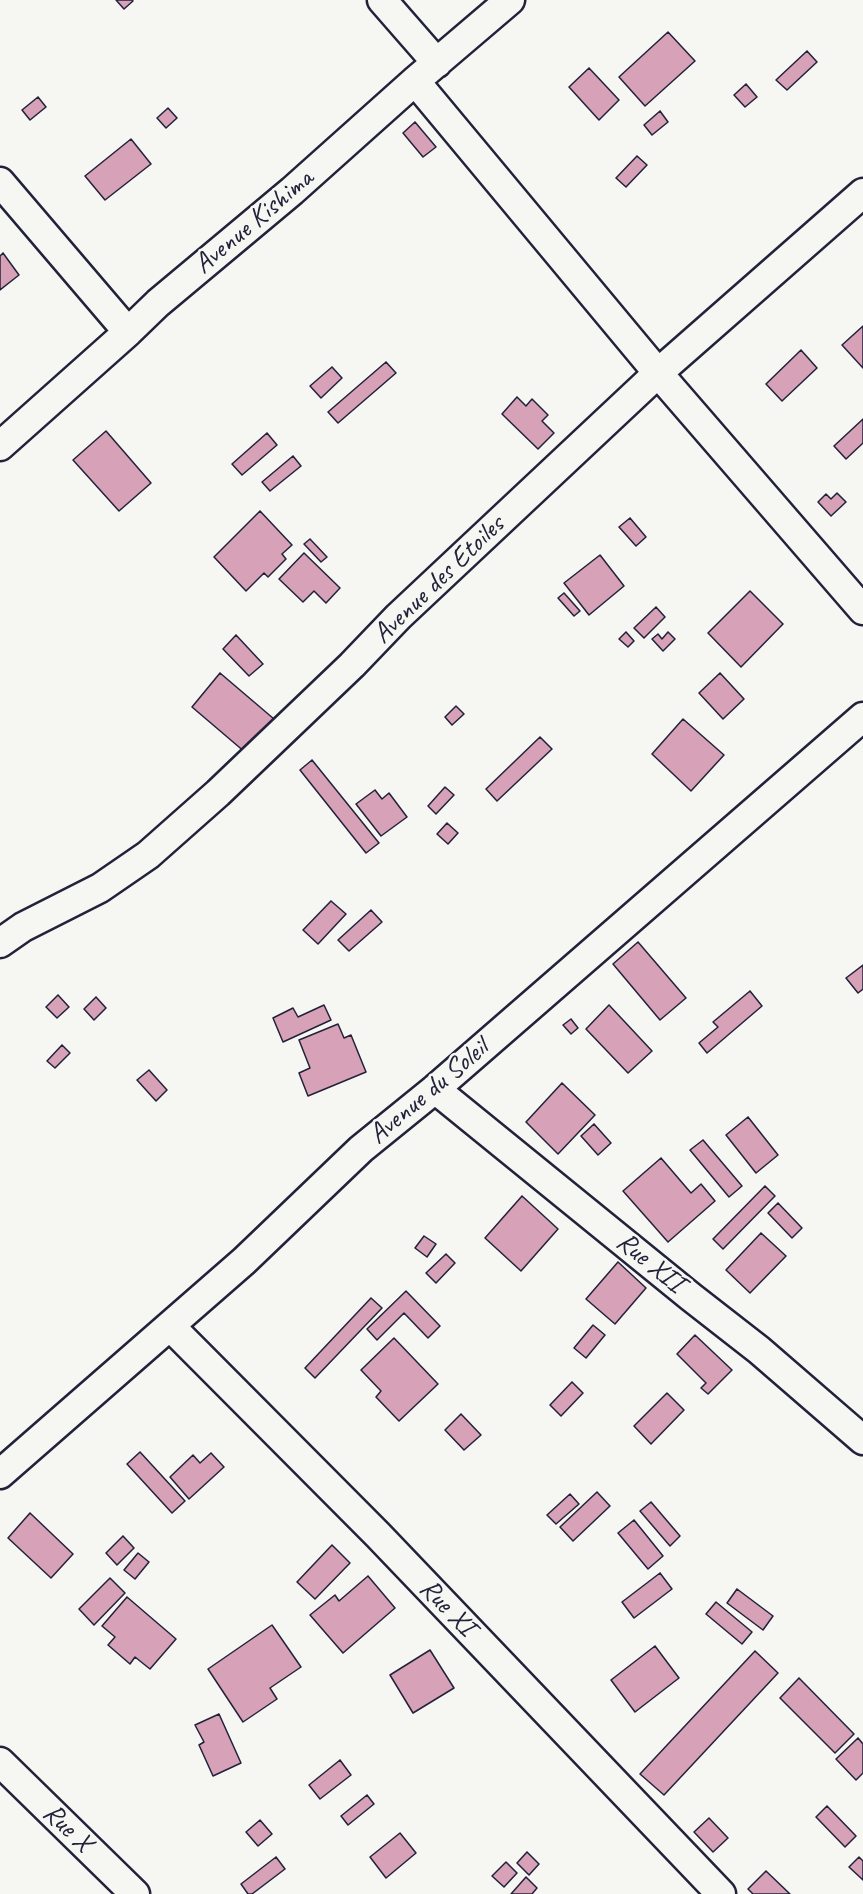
<!DOCTYPE html>
<style>
body{margin:0}
canvas{display:block;background:#f6f6f2}
</style>
<canvas width="863" height="1894"></canvas>
<script>
const ctx = document.querySelector('canvas').getContext('2d');
ctx.lineJoin = 'round';
function fillPath(path, color) { ctx.fillStyle = color; ctx.fill(path, 'evenodd'); }
const poly = rows => new Path2D(rows.map(r => 'M' + r).join(''));
function stroke(path, color, width, dash) { ctx.strokeStyle = color; ctx.lineWidth = width; ctx.lineCap = dash ? 'butt' : 'round'; ctx.setLineDash(dash || []); ctx.stroke(path); }
function label(font, color, halo, rows, align = 'center') {
  ctx.font = font + ' Caveat,sans-serif'; ctx.lineWidth = 5; ctx.setLineDash([]); ctx.textBaseline = 'middle'; ctx.strokeStyle = halo; ctx.fillStyle = color; for (const [text, x, y, turn = 0] of rows) {
    ctx.save(); ctx.translate(x, y); ctx.rotate((+turn || 0) * Math.PI / 180); ctx.textAlign = isNaN(turn) ? turn : align; if (halo) ctx.strokeText(text, 0, 0); ctx.fillText(text, 0, 0); ctx.restore();
  }
}
const building = poly([
 [116,0,132,0,133,1,124,9,116,0],
 [668,32,695,61,645,106,619,77,668,32],
 [807,51,817,62,787,90,776,80,807,51],
 [589,68,619,100,599,120,569,87,589,68],
 [746,84,757,97,745,107,734,95,746,84],
 [38,97,46,107,30,120,22,110,38,97],
 [168,108,177,118,166,128,157,118,168,108],
 [660,111,668,122,652,135,644,125,660,111],
 [415,122,436,147,423,157,403,133,415,122],
 [131,139,151,164,105,200,85,176,131,139],
 [637,156,647,165,626,187,616,178,637,156],
 [3,253,19,275,0,290,0,256,3,253],
 [863,326,863,368,842,345,863,326],
 [801,350,817,368,782,401,766,384,801,350],
 [386,362,396,373,338,423,328,412,386,362],
 [332,367,342,378,321,398,310,386,332,367],
 [517,397,526,406,532,399,548,415,542,421,554,433,538,449,502,414,517,397],
 [863,419,863,443,846,459,834,446,863,419],
 [106,431,151,483,119,511,73,460,106,431],
 [267,433,277,445,242,475,232,464,267,433],
 [293,456,301,466,270,491,262,482,293,456],
 [837,493,846,502,831,516,818,502,826,494,831,499,837,493],
 [260,511,292,545,282,554,286,559,268,577,264,573,246,591,214,557,260,511],
 [630,518,646,537,636,546,619,527,630,518],
 [310,539,327,557,321,562,304,544,310,539],
 [304,553,340,588,326,603,314,591,303,602,279,579,304,553],
 [600,555,624,586,589,615,564,583,600,555],
 [750,591,783,624,741,667,708,633,750,591],
 [564,593,580,611,574,616,558,598,564,593],
 [656,607,665,617,644,638,634,628,656,607],
 [626,632,634,641,628,647,619,639,626,632],
 [668,632,675,639,663,651,652,639,658,634,662,639,668,632],
 [236,635,263,664,249,676,223,649,236,635],
 [220,673,274,719,246,753,192,707,220,673],
 [720,673,744,699,723,719,699,693,720,673],
 [456,706,464,714,452,725,445,717,456,706],
 [683,719,724,755,691,791,652,754,683,719],
 [540,737,552,749,497,801,486,789,540,737],
 [312,760,379,843,366,853,300,770,312,760],
 [445,787,454,795,436,814,428,806,445,787],
 [375,790,382,799,389,793,407,817,381,836,356,804,375,790],
 [447,823,458,833,448,844,437,834,447,823],
 [331,901,346,914,318,944,303,930,331,901],
 [371,910,382,922,349,951,338,940,371,910],
 [638,942,686,998,660,1020,613,964,638,942],
 [863,965,863,989,858,993,846,978,863,965],
 [750,991,762,1006,707,1053,699,1043,718,1027,713,1022,750,991],
 [58,995,69,1007,57,1018,46,1007,58,995],
 [96,997,106,1008,94,1020,84,1009,96,997],
 [324,1005,331,1020,283,1042,273,1018,293,1008,298,1017,324,1005],
 [609,1005,652,1051,628,1073,586,1029,609,1005],
 [571,1019,578,1028,571,1034,563,1025,571,1019],
 [338,1024,344,1038,351,1035,366,1072,308,1096,299,1073,310,1068,299,1040,338,1024],
 [62,1045,70,1053,55,1068,47,1061,62,1045],
 [149,1070,167,1090,156,1101,137,1080,149,1070],
 [562,1083,595,1115,558,1154,526,1122,562,1083],
 [748,1117,778,1155,756,1173,726,1135,748,1117],
 [594,1124,611,1143,598,1155,581,1136,594,1124],
 [703,1140,742,1186,729,1197,690,1150,703,1140],
 [661,1158,691,1193,701,1184,715,1201,668,1242,623,1191,661,1158],
 [765,1186,775,1196,723,1249,713,1239,765,1186],
 [522,1196,558,1229,521,1271,485,1238,522,1196],
 [778,1203,802,1228,792,1238,768,1213,778,1203],
 [761,1233,786,1256,750,1293,726,1270,761,1233],
 [424,1236,436,1244,427,1257,415,1248,424,1236],
 [446,1254,455,1263,436,1283,426,1273,446,1254],
 [618,1262,646,1288,615,1324,586,1299,618,1262],
 [406,1291,440,1326,428,1338,404,1313,377,1340,367,1329,406,1291],
 [371,1298,382,1308,315,1378,305,1368,371,1298],
 [593,1325,605,1335,586,1358,574,1348,593,1325],
 [695,1335,732,1370,708,1394,701,1388,706,1383,677,1354,695,1335],
 [394,1338,438,1384,399,1421,376,1397,381,1391,361,1370,394,1338],
 [572,1382,583,1393,561,1416,550,1405,572,1382],
 [667,1393,684,1410,651,1444,634,1426,667,1393],
 [461,1414,481,1435,464,1450,445,1430,461,1414],
 [140,1452,185,1501,172,1513,127,1464,140,1452],
 [211,1453,224,1467,189,1499,170,1477,193,1455,200,1463,211,1453],
 [597,1492,610,1506,573,1541,560,1527,597,1492],
 [570,1494,579,1504,556,1524,547,1515,570,1494],
 [651,1502,680,1536,670,1546,640,1511,651,1502],
 [30,1513,73,1554,51,1578,8,1538,30,1513],
 [634,1520,663,1556,648,1569,618,1533,634,1520],
 [123,1536,134,1548,117,1565,106,1553,123,1536],
 [332,1545,350,1563,315,1599,297,1582,332,1545],
 [138,1553,149,1562,135,1579,124,1570,138,1553],
 [660,1573,672,1589,634,1618,622,1602,660,1573],
 [368,1576,395,1608,343,1653,310,1615,335,1595,339,1601,368,1576],
 [110,1578,125,1593,94,1625,79,1609,110,1578],
 [737,1589,773,1616,763,1630,727,1603,737,1589],
 [127,1597,176,1639,150,1669,135,1657,130,1664,108,1645,115,1637,102,1626,127,1597],
 [716,1602,752,1632,742,1644,706,1614,716,1602],
 [272,1625,301,1667,270,1688,277,1699,243,1722,208,1669,272,1625],
 [655,1646,679,1678,635,1712,611,1680,655,1646],
 [430,1650,454,1688,413,1713,390,1675,430,1650],
 [755,1651,778,1673,664,1795,640,1774,755,1651],
 [799,1678,854,1734,835,1753,780,1698,799,1678],
 [219,1714,241,1763,213,1776,199,1745,204,1742,195,1725,219,1714],
 [858,1738,863,1744,863,1773,856,1780,836,1759,858,1738],
 [340,1760,351,1775,320,1799,309,1785,340,1760],
 [367,1795,374,1804,348,1825,341,1816,367,1795],
 [827,1806,856,1836,845,1847,816,1817,827,1806],
 [709,1818,728,1838,713,1852,694,1832,709,1818],
 [260,1820,272,1834,258,1846,246,1832,260,1820],
 [400,1833,416,1853,386,1878,370,1857,400,1833],
 [527,1852,539,1864,529,1875,517,1863,527,1852],
 [276,1857,285,1869,252,1894,248,1894,241,1884,276,1857],
 [859,1857,863,1861,863,1880,849,1867,859,1857],
 [506,1862,517,1873,504,1887,492,1876,506,1862],
 [766,1871,790,1894,753,1894,748,1889,766,1871],
 [526,1877,537,1888,532,1894,511,1894,526,1877]
]);
const minor = poly([
 [382,0,437,63],
 [415,81,658,373,863,610],
 [0,182,128,332],
 [0,446,128,332,158,303,292,191,415,81,510,0],
 [0,943,23,927,100,888,148,855,218,793,352,665,398,617,658,373,863,193],
 [435,1089,691,1297,759,1350,863,1440],
 [170,1326,378,1535,721,1894],
 [0,1474,244,1261,361,1149,435,1089,863,717],
 [0,1762,135,1894]
]);
const streetNames = [
 ["Avenue Kishima",254,222,-40],
 ["Avenue des Etoiles",439,580,-44],
 ["Avenue du Soleil",429,1092,-40],
 ["Rue XII",650,1263,39],
 ["Rue XI",447,1608,46],
 ["Rue X",67,1828,44]
];
fillPath(building, '#d7a1b7');
stroke(building, '#22223b', 1.5);
stroke(minor, '#22223b', 33);
stroke(minor, '#f6f6f2', 28);
label('28px', '#22223b', '#f6f6f2', streetNames);
</script>
